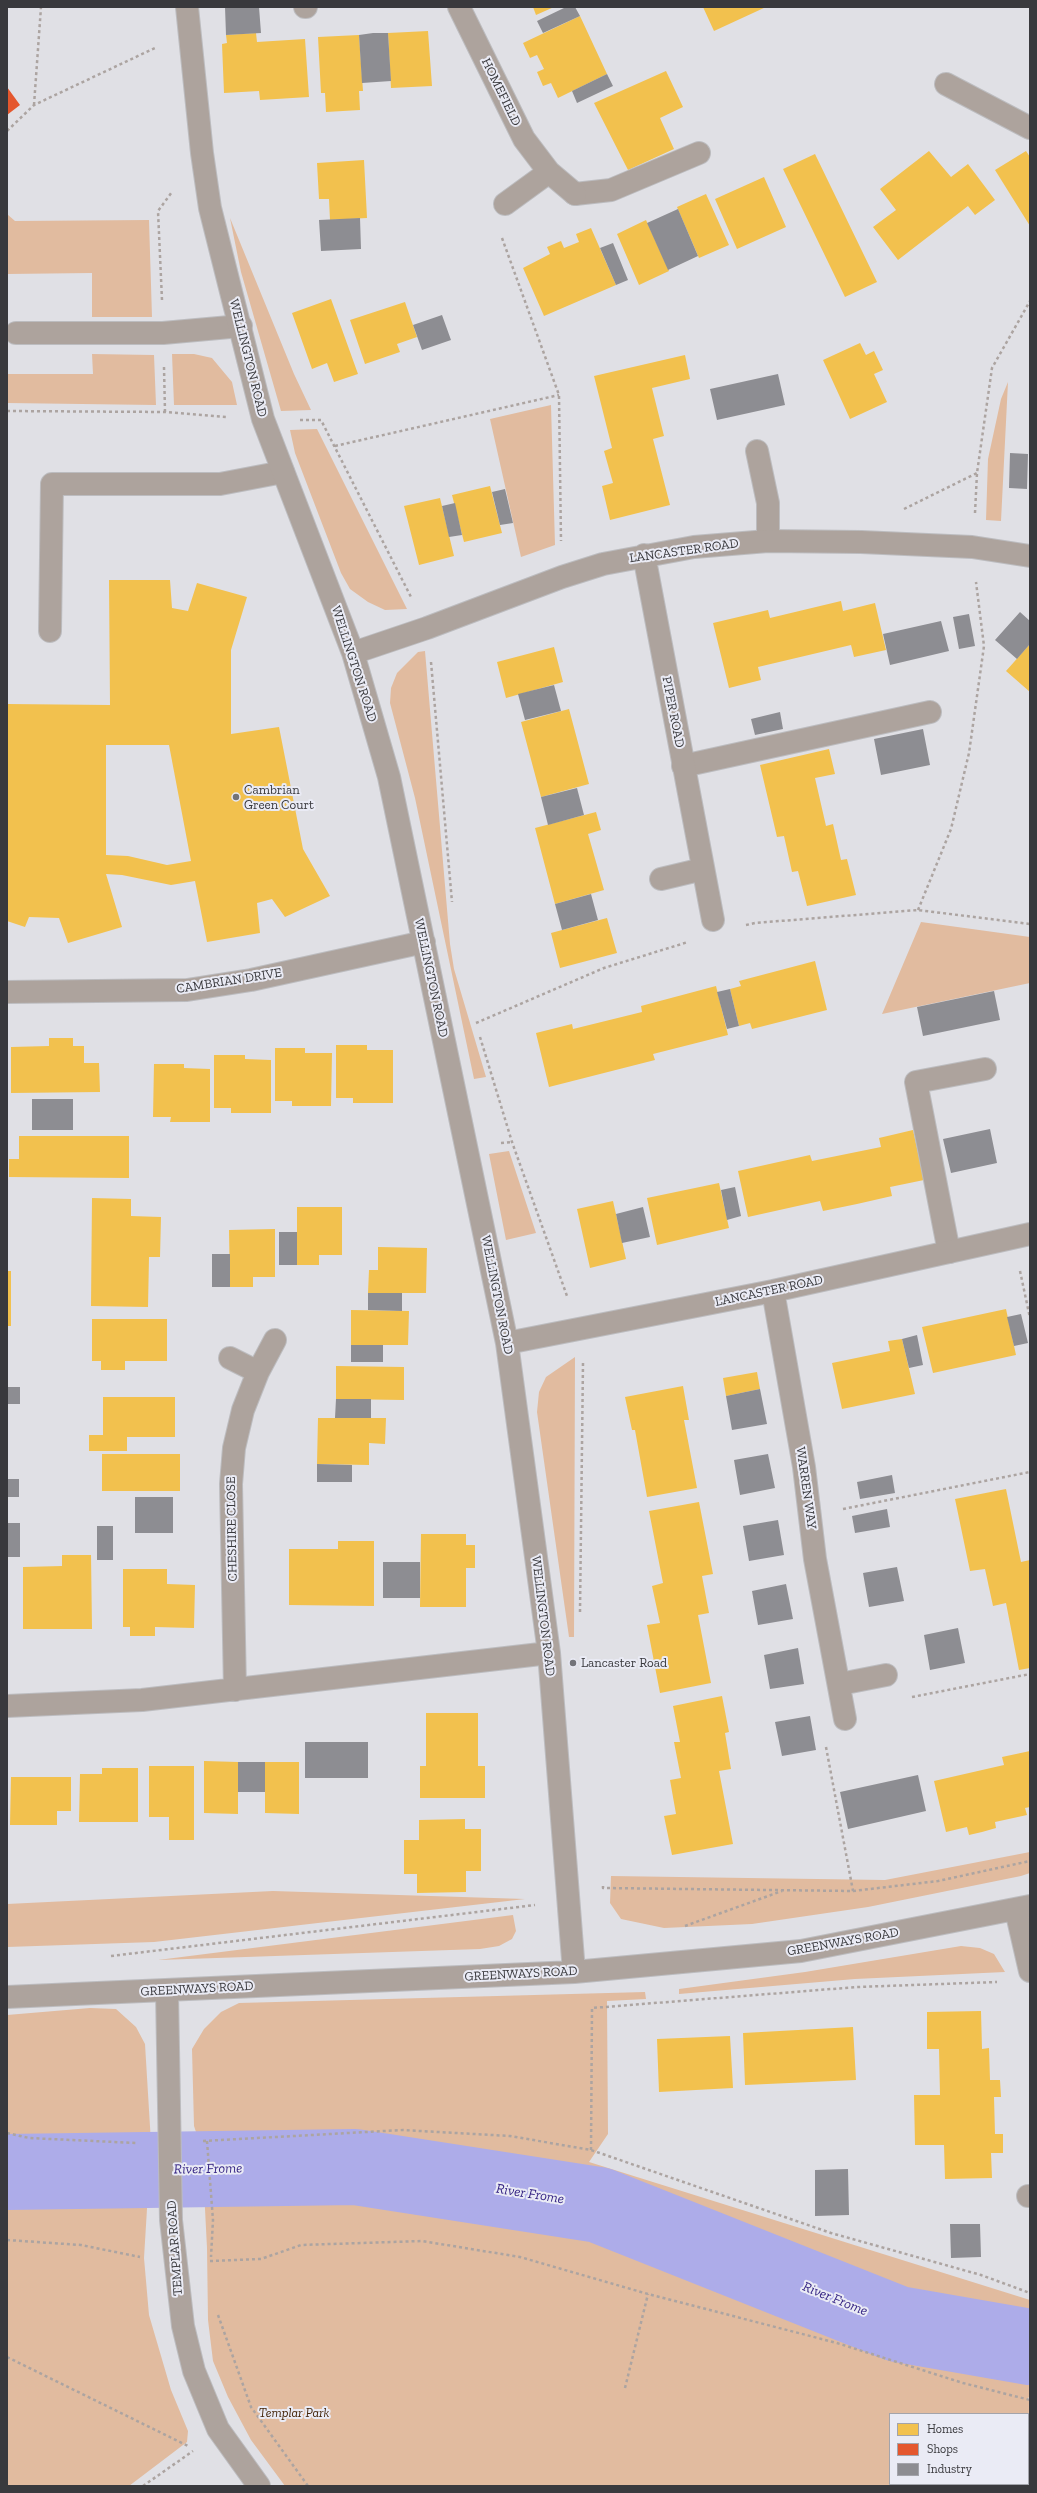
<!DOCTYPE html>
<style>
body{margin:0}
#map{position:relative;width:1037px;height:2493px;overflow:hidden;background:#e0e0e5;font-family:"Zilla Slab",serif}
canvas{display:block}
.frame{position:absolute;inset:0;border:8px solid #39393d;pointer-events:none}
.legend{position:absolute;left:889px;top:2413px;width:140px;height:72px;box-sizing:border-box;background:#eaebf5;border:1px solid #a3a4ab;margin:0;padding:5px 7px;list-style:none;font-size:12px;color:#39393d}
.legend li{display:flex;align-items:center;gap:8px;height:20px}
.legend b{width:20px;border:1px solid #a3a4ab}
</style>
<div id="map">
<canvas width="1037" height="2493"></canvas>
<div class="frame"></div>
<ul class="legend">
<li><b style="height:11px;background:#f2c14e"></b>Homes</li>
<li><b style="height:11px;background:#e4572e"></b>Shops</li>
<li><b style="height:11px;background:#8d8d92"></b>Industry</li>
</ul>
</div>
<script>
const ctx = document.querySelector('canvas').getContext('2d');
ctx.lineJoin = 'round';
function fillPath(path, color) { ctx.fillStyle = color; ctx.fill(path, 'evenodd'); }
const poly = rows => new Path2D(rows.map(r => 'M' + r).join(''));
function stroke(path, color, width, dash) { ctx.strokeStyle = color; ctx.lineWidth = width; ctx.lineCap = dash ? 'butt' : 'round'; ctx.setLineDash(dash || []); ctx.stroke(path); }
function label(font, color, halo, rows, align = 'center') {
  ctx.font = font + ' "Zilla Slab",serif'; ctx.lineWidth = 4; ctx.setLineDash([]); ctx.textBaseline = 'middle'; ctx.strokeStyle = halo; ctx.fillStyle = color; for (const [text, x, y, turn = 0] of rows) {
    ctx.save(); ctx.translate(x, y); ctx.rotate((+turn || 0) * Math.PI / 180); ctx.textAlign = isNaN(turn) ? turn : align; if (halo) ctx.strokeText(text, 0, 0); ctx.fillText(text, 0, 0); ctx.restore();
  }
}
const green = poly([
 [7,214,15,221,149,220,152,317,92,317,92,273,7,274],
 [230,218,294,374,311,410,281,411,241,272],
 [92,354,154,355,156,405,7,403,7,374,93,374],
 [172,354,194,354,212,358,232,382,237,405,174,405],
 [1008,382,1001,521,986,520,988,459,1001,399],
 [551,405,555,545,521,557,490,419],
 [317,429,407,609,385,610,368,602,350,589,341,573,295,453,290,430],
 [425,651,450,944,454,969,486,1077,474,1079,415,798,390,703,391,688,397,673,418,652],
 [921,922,1030,937,1030,983,882,1014],
 [509,1151,536,1233,506,1240,489,1154],
 [575,1357,574,1637,569,1637,537,1412,539,1392,546,1377],
 [1030,1852,1030,1873,1021,1876,868,1907,752,1924,664,1928,621,1919,610,1903,611,1876,885,1880],
 [273,1891,525,1899,154,1942,7,1947,7,1904],
 [513,1915,516,1931,512,1939,499,1946,480,1949,158,1960],
 [961,1946,980,1948,994,1954,1005,1972,855,1979,679,1994,679,1989,805,1972],
 [645,1992,646,1999,607,2001,608,2134,589,2162,1030,2300,1030,2396,1027,2399,1030,2400,1030,2486,285,2486,251,2440,228,2397,213,2361,208,2320,207,2248,202,2150,194,2126,192,2049,204,2029,221,2012,239,2003],
 [890,2414,1028,2414,1028,2484,890,2484],
 [90,2008,116,2009,136,2027,145,2044,151,2143,144,2258,149,2315,171,2390,188,2431,187,2442,129,2486,7,2486,7,2015]
]);
const homes = poly([
 [533,7,554,7,536,15],
 [703,7,766,7,714,31],
 [580,16,607,74,558,98,551,83,543,86,537,72,544,69,537,55,530,58,523,43],
 [428,31,432,86,391,88,388,33],
 [256,33,257,42,305,39,309,97,260,100,259,91,224,93,222,44,227,43,226,35],
 [359,35,363,91,359,91,360,110,326,112,325,93,321,93,318,37],
 [666,71,683,107,660,118,674,149,628,170,594,103],
 [929,151,951,177,968,164,995,200,975,215,968,206,898,260,873,227,896,210,880,189],
 [1026,151,1030,157,1030,226,995,170],
 [815,154,877,282,845,297,783,169],
 [364,160,367,218,330,220,329,199,319,199,317,163],
 [764,177,786,227,737,249,715,199],
 [706,194,729,245,699,258,677,207],
 [646,220,669,271,639,285,617,234],
 [591,228,616,285,544,316,523,268,550,254,547,247,561,241,564,248,579,242,576,234],
 [331,299,358,374,334,382,327,363,312,369,292,313],
 [405,302,417,337,397,344,400,352,365,364,350,320],
 [860,343,866,355,874,351,883,370,874,374,887,402,850,419,823,360],
 [685,355,690,379,652,388,664,436,653,439,670,505,610,520,602,486,613,483,604,451,612,448,594,376],
 [490,486,502,533,464,542,452,495],
 [440,498,454,556,419,565,404,506],
 [109,580,170,580,172,608,188,611,197,583,247,597,231,650,231,734,279,727,303,849,330,896,285,917,272,899,257,903,260,933,207,942,195,881,171,885,122,875,106,874,122,927,68,943,59,918,29,917,25,927,7,921,7,704,110,705],
 [106,745,169,745,191,861,167,865,128,856,106,855],
 [841,601,843,611,875,603,886,650,854,657,851,645,758,667,761,680,729,688,713,623,768,610,770,618],
 [1030,644,1030,692,1006,671],
 [554,647,563,682,506,698,497,662],
 [569,709,589,784,541,797,521,722],
 [829,749,835,774,815,778,826,826,833,824,841,860,847,859,856,895,807,906,798,871,792,872,784,836,777,837,760,765],
 [596,812,601,830,588,834,604,890,555,904,535,828],
 [607,918,617,953,560,968,551,933],
 [815,961,827,1010,752,1029,750,1023,739,1026,730,989,741,986,739,981],
 [716,986,728,1035,653,1054,655,1060,549,1087,536,1033,572,1024,573,1029,642,1012,641,1006],
 [49,1038,73,1038,73,1046,84,1046,84,1063,99,1063,100,1092,11,1093,11,1047,49,1046],
 [336,1045,367,1045,367,1050,393,1050,393,1103,353,1103,353,1098,336,1098],
 [275,1048,305,1048,305,1053,332,1053,331,1106,292,1106,292,1101,275,1101],
 [214,1055,245,1055,245,1059,271,1060,271,1113,231,1113,231,1108,214,1108],
 [154,1064,184,1064,184,1068,210,1069,210,1122,170,1122,171,1117,153,1117],
 [913,1130,924,1180,890,1187,892,1196,857,1204,823,1211,820,1201,748,1217,738,1171,810,1155,812,1161,881,1147,879,1138],
 [19,1136,129,1136,129,1178,9,1177,9,1159,19,1159],
 [719,1183,729,1228,657,1245,647,1198],
 [92,1198,131,1199,131,1216,161,1217,160,1257,149,1257,148,1307,91,1306],
 [613,1201,626,1259,590,1268,577,1209],
 [297,1207,342,1207,342,1255,319,1255,319,1265,297,1265],
 [275,1229,275,1277,253,1277,253,1287,230,1287,229,1230],
 [378,1247,427,1248,426,1293,368,1293,369,1270,378,1270],
 [7,1271,11,1271,11,1326,7,1326],
 [1006,1309,1016,1355,933,1373,922,1327],
 [351,1310,409,1311,408,1345,351,1345],
 [92,1319,167,1319,167,1361,125,1361,125,1370,101,1370,101,1361,92,1361],
 [902,1339,915,1394,842,1409,832,1363,890,1351,888,1341],
 [336,1366,404,1367,404,1400,336,1399],
 [757,1372,760,1389,726,1396,723,1378],
 [683,1386,689,1420,684,1420,697,1488,647,1497,635,1430,632,1430,625,1397],
 [103,1397,175,1397,175,1437,127,1437,127,1451,89,1451,89,1435,103,1435],
 [318,1418,386,1418,385,1444,369,1443,369,1465,317,1464],
 [102,1454,180,1454,180,1491,102,1491],
 [1006,1489,1021,1562,1030,1560,1030,1668,1019,1670,1006,1603,993,1606,985,1569,970,1571,955,1499],
 [699,1502,713,1574,702,1576,709,1613,698,1615,711,1683,660,1693,647,1625,660,1623,652,1586,663,1583,649,1511],
 [421,1534,466,1534,466,1545,475,1545,475,1568,466,1568,466,1607,420,1607],
 [338,1541,374,1541,374,1606,289,1605,289,1549,338,1549],
 [62,1555,91,1555,92,1629,23,1629,23,1567,62,1566],
 [123,1569,167,1569,167,1584,195,1585,194,1628,155,1627,155,1636,130,1636,130,1627,123,1627],
 [722,1696,729,1732,725,1733,731,1769,719,1771,733,1844,672,1855,664,1816,676,1814,670,1780,681,1778,674,1742,680,1742,673,1706],
 [426,1713,478,1713,478,1766,485,1766,485,1798,420,1798,420,1766,426,1766],
 [1030,1751,1030,1807,1025,1808,1027,1815,995,1822,996,1828,982,1832,969,1835,967,1827,946,1832,934,1781,1004,1765,1002,1757],
 [204,1761,238,1762,238,1814,204,1813],
 [265,1762,299,1762,299,1814,265,1813],
 [149,1766,194,1766,194,1840,169,1840,169,1817,149,1817],
 [102,1768,138,1768,138,1822,79,1822,80,1774,102,1774],
 [11,1777,71,1777,71,1811,57,1811,57,1825,10,1825],
 [465,1819,465,1829,481,1829,481,1871,466,1871,466,1892,417,1893,417,1874,404,1874,404,1840,419,1840,419,1820],
 [981,2011,982,2049,989,2048,990,2080,1000,2080,1001,2097,994,2097,995,2134,1003,2134,1003,2153,991,2153,992,2178,945,2179,944,2145,915,2145,914,2095,940,2095,939,2049,927,2049,927,2012],
 [853,2027,856,2080,745,2085,743,2033],
 [730,2036,733,2088,659,2092,657,2039]
]);
const shops = poly([
 [7,87,20,105,7,115]
]);
const industry = poly([
 [225,7,259,7,261,33,226,35],
 [566,7,575,7,580,16,543,33,537,21],
 [373,33,388,33,391,81,362,83,359,35],
 [607,74,613,86,577,103,572,91],
 [678,209,698,256,668,270,647,223],
 [360,218,361,249,321,251,319,220],
 [613,243,628,280,616,285,600,248],
 [442,315,451,340,422,350,413,325],
 [778,374,785,405,717,420,710,389],
 [1010,453,1028,454,1027,489,1009,488],
 [505,489,513,523,500,525,492,492],
 [455,503,462,535,449,537,442,506],
 [1020,612,1030,621,1030,644,1017,659,995,640],
 [969,614,975,646,959,649,953,617],
 [941,621,949,651,890,665,883,634],
 [554,685,561,711,525,720,518,694],
 [780,712,783,729,755,735,751,719],
 [923,729,930,765,881,775,874,739],
 [577,788,584,815,548,825,541,797],
 [591,894,598,920,562,930,555,904],
 [730,989,739,1026,727,1029,717,992],
 [994,991,1000,1020,923,1036,917,1007],
 [32,1099,73,1099,73,1130,32,1130],
 [990,1129,997,1163,951,1173,943,1139],
 [735,1187,741,1216,727,1220,721,1190],
 [643,1207,650,1237,622,1243,616,1214],
 [279,1232,297,1232,297,1265,279,1265],
 [212,1254,230,1254,230,1287,212,1287],
 [368,1293,402,1293,402,1311,368,1310],
 [1021,1314,1028,1343,1014,1346,1007,1317],
 [917,1335,923,1365,909,1368,902,1339],
 [351,1345,383,1345,383,1362,351,1362],
 [7,1387,20,1387,20,1404,7,1404],
 [760,1389,767,1424,732,1430,726,1396],
 [336,1399,371,1399,371,1418,335,1418],
 [768,1454,775,1488,740,1495,734,1460],
 [317,1464,352,1465,352,1482,317,1482],
 [892,1475,895,1493,860,1499,857,1482],
 [7,1479,19,1479,19,1497,7,1497],
 [135,1497,173,1497,173,1533,135,1533],
 [887,1509,890,1527,855,1533,852,1516],
 [778,1520,784,1555,749,1561,743,1526],
 [7,1523,20,1523,20,1557,7,1557],
 [97,1526,113,1526,113,1560,97,1560],
 [383,1562,420,1562,420,1598,383,1598],
 [897,1567,904,1601,869,1607,863,1573],
 [786,1584,793,1619,758,1625,752,1591],
 [958,1628,965,1663,930,1670,924,1635],
 [798,1648,804,1684,770,1689,764,1655],
 [810,1716,816,1750,782,1756,775,1722],
 [305,1742,368,1742,368,1778,305,1778],
 [238,1762,265,1762,265,1792,238,1792],
 [918,1775,926,1811,848,1829,840,1792],
 [848,2169,849,2215,815,2216,815,2170],
 [950,2224,980,2224,981,2257,951,2258]
]);
const river = poly([
 [7,2172,355,2167,599,2205,898,2324,1030,2347]
]);
const path = poly([
 [34,105,41,7],
 [7,131,34,105,157,47],
 [502,238,559,395,561,541],
 [162,300,158,211,172,192],
 [164,367,165,412],
 [7,411,165,412,227,417],
 [300,420,321,420,411,597],
 [335,446,559,395],
 [904,509,977,473],
 [975,513,977,473,992,368,1030,301],
 [431,662,452,902],
 [918,910,951,829,969,753,984,646,976,582],
 [746,925,755,923,918,910,1030,924],
 [476,1023,604,968,688,942],
 [480,1037,512,1142,567,1296],
 [501,1143,512,1142],
 [1020,1271,1030,1318],
 [843,1509,1030,1472],
 [580,1612,583,1363],
 [912,1697,1030,1674],
 [826,1747,853,1891],
 [603,1886,603,1888,853,1891,938,1881,1030,1861],
 [685,1926,782,1891],
 [111,1956,535,1905],
 [7,2133,29,2138,136,2143],
 [203,2141,403,2130,510,2136,591,2150,831,2233,981,2275,1030,2293],
 [207,2141,213,2220,211,2257],
 [591,2150,592,2008,857,1987,997,1982],
 [7,2240,81,2245,140,2257],
 [210,2261,261,2259,301,2245,422,2241,520,2257,648,2294,837,2343,963,2383,1030,2400],
 [218,2315,251,2407,308,2486],
 [7,2357,188,2446],
 [625,2388,648,2294],
 [143,2486,193,2451],
 [1029,2486,1030,2481]
]);
const lane = poly([
 [305,7,306,7],
 [946,84,1030,128],
 [575,194,611,190,699,153],
 [16,333,163,333,241,326],
 [757,451,768,503,768,541],
 [50,631,52,484,220,484,283,472],
 [683,766,930,712],
 [949,1252,916,1082,985,1069]
]);
const street = poly([
 [187,7,202,153,210,208,263,419,353,653,389,777,507,1343,549,1653,574,1972],
 [459,7,524,139,549,172,575,194],
 [505,204,549,172],
 [644,555,713,920],
 [353,653,427,628,562,577,603,564,694,547,768,541,861,542,972,547,1030,556],
 [661,879,703,869],
 [7,992,187,990,251,980,424,942],
 [773,1291,804,1467,815,1559,845,1719],
 [507,1343,773,1291,1030,1234],
 [230,1358,258,1372],
 [840,1684,886,1675],
 [235,1690,231,1484,234,1448,243,1410,258,1372,275,1340],
 [7,1706,142,1700,549,1653],
 [1016,1910,1030,1971],
 [167,1991,171,2220,183,2326,194,2371,218,2429,259,2486],
 [7,1997,574,1972,801,1951,1030,1906],
 [1028,2196,1030,2196]
]);
const markers = [
 [236,797,4,"#737378"],
 [573,1663,4,"#737378"]
];
const streetNames = [
 ["HOMEFIELD",501,92,64],
 ["WELLINGTON ROAD",248,358,76],
 ["LANCASTER ROAD",684,551,-8],
 ["WELLINGTON ROAD",354,664,72],
 ["PIPER ROAD",673,712,79],
 ["WELLINGTON ROAD",431,978,78],
 ["CAMBRIAN DRIVE",229,981,-9],
 ["LANCASTER ROAD",769,1291,-12],
 ["WELLINGTON ROAD",497,1295,79],
 ["WARREN WAY",806,1488,82],
 ["CHESHIRE CLOSE",232,1529,-91],
 ["WELLINGTON ROAD",543,1616,83],
 ["GREENWAYS ROAD",843,1942,-10],
 ["GREENWAYS ROAD",521,1974,-3],
 ["GREENWAYS ROAD",197,1989,-3],
 ["TEMPLAR ROAD",175,2248,-94]
];
const poiNames = [
 ["Cambrian",244,790],
 ["Green Court",244,805],
 ["Lancaster Road",581,1663]
];
const parkNames = [
 ["Templar Park",294,2413]
];
const waterNames = [
 ["River Frome",208,2169,-1],
 ["River Frome",530,2194,9],
 ["River Frome",835,2299,22]
];
fillPath(green, '#e1bb9f');
fillPath(homes, '#f2c14e');
fillPath(shops, '#e4572e');
fillPath(industry, '#8d8d92');
stroke(river, '#adace9', 76);
stroke(lane, '#bcbcbf', 24);
stroke(street, '#bcbcbf', 24);
stroke(path, '#aca4a1', 2.5, [3, 3]);
stroke(lane, '#ada39d', 22);
stroke(street, '#ada39d', 22);
for (const [x, y, r, color] of markers) { const dot = new Path2D(); dot.arc(x, y, r, 0, 2 * Math.PI); ctx.fillStyle = color; ctx.fill(dot); stroke(dot, '#eaebf5', 1.5); }
label('13px', '#39393d', '#eaebf5', streetNames);
label('13px', '#39393d', '#eaebf5', poiNames, 'left');
label('italic 13px', '#432408', '#eaebf5', parkNames);
label('italic 14px', '#332282', '#eaebf5', waterNames);
</script>
